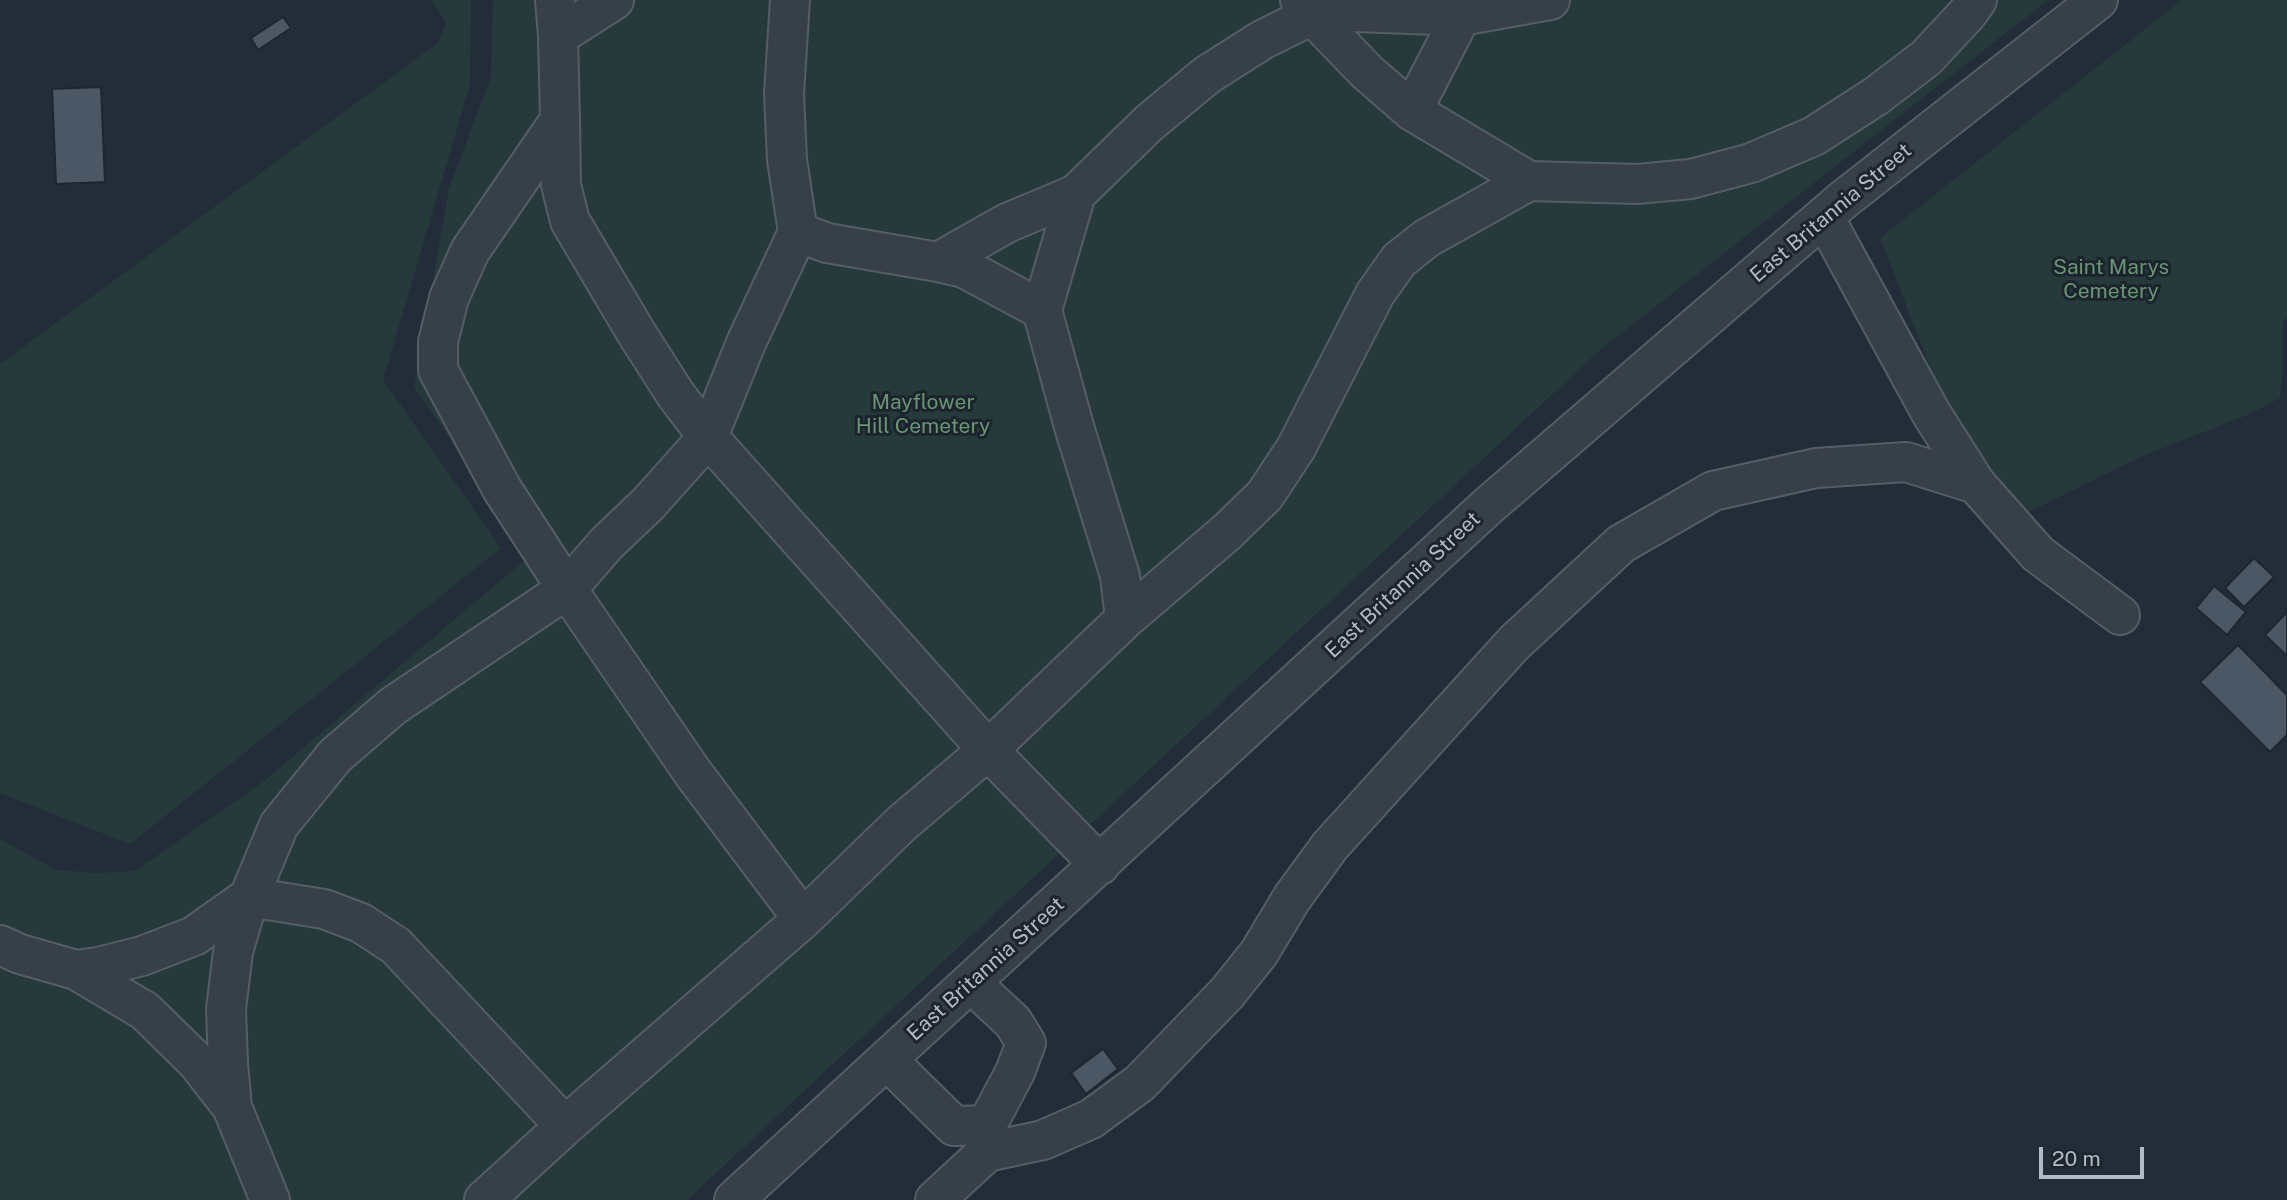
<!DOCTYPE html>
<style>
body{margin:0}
#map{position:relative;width:2287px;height:1200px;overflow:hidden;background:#232d39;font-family:"Public Sans",sans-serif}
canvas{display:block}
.scale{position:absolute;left:2039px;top:1147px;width:105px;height:32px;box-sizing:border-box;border:4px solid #b2bac5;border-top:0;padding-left:9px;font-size:21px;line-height:24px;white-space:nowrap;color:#b2bac5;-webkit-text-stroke:5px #1c242e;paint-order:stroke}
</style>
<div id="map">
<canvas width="2287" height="1200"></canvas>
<div class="scale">20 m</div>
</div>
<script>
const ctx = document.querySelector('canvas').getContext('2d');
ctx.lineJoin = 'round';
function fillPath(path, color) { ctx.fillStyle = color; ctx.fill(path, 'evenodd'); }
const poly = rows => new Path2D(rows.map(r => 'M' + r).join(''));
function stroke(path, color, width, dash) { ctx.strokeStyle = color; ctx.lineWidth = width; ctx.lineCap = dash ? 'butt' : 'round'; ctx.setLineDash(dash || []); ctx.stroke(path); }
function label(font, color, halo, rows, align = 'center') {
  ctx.font = font + ' "Public Sans",sans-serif'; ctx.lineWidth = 6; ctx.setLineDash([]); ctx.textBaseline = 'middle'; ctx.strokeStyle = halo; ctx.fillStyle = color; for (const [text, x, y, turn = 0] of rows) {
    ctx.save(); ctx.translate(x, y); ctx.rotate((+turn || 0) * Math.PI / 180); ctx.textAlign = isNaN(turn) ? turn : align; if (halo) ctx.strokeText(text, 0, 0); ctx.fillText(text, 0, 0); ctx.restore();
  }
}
const green = poly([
 [431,0,471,0,470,84,383,380,501,548,130,844,0,793,0,364,438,43,446,22],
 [493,0,2048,0,1600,350,687,1200,0,1200,0,839,56,870,98,873,135,871,263,782,533,553,414,388,449,189,491,77],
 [2182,0,2287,0,2287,315,2283,324,2283,371,2280,398,2247,415,2138,458,2016,518,1957,436,1880,238]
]);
const building = poly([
 [283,17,291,28,258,50,251,38,283,17],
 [101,87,105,182,56,184,52,89,101,87],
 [2254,558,2274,577,2244,607,2225,588,2254,558],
 [2214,586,2246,612,2227,635,2196,608,2214,586],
 [2287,612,2287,656,2265,635,2287,612],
 [2238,645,2287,695,2287,735,2270,752,2200,682,2238,645],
 [1103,1049,1118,1069,1086,1094,1071,1073,1103,1049]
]);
const minor = poly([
 [555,0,558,36,560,120,561,185,570,221,637,334,676,395,708,437,648,504,607,543,567,589,502,489,438,370,438,342,449,298,470,251,560,120],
 [790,0,784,94,787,160,798,232,827,243,938,262],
 [558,36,614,0],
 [1412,111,1461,16],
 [1529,181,1412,111,1367,72,1312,15,1357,12,1461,16,1550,0],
 [1076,194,1042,310,964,268,938,262,1007,223,1076,194,1149,123,1207,75,1262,40,1312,15,1300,0],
 [1824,217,1931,413,1976,484,2038,554,2120,615],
 [798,232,746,343,708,437,988,750,901,824,803,919,693,773,567,589,393,706,335,756,279,825,249,897,324,909,361,923,396,946,565,1126,803,919],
 [1042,310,1075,430,1120,576,1125,619],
 [1100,865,988,750,1125,619,1227,532,1265,495,1296,448,1375,294,1399,260,1427,238,1529,181,1637,184,1691,179,1751,163,1814,136,1876,96,1926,58,1967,14,1977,0],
 [249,897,233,952,226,1009,228,1063,232,1107,270,1200],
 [0,945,20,954,76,970,98,967,142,956,194,936,249,897],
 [76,970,145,1011,197,1062,232,1107],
 [887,1060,954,1126,987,1125,1015,1072,1026,1043,1013,1022,971,983],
 [987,1152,1043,1140,1091,1119,1140,1083,1227,993,1259,953,1292,898,1330,846,1514,643,1621,544,1713,491,1816,468,1906,462,1976,484],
 [484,1200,565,1126],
 [734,1200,1488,506,1843,200,2098,0],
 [935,1200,987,1152,987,1127]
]);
const streetNames = [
 ["East Britannia Street",1831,213,-40],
 ["East Britannia Street",1403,585,-43],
 ["East Britannia Street",986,969,-42]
];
const parkNames = [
 ["Saint Marys",2111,268],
 ["Cemetery",2111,292],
 ["Mayflower",923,403],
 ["Hill Cemetery",923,427]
];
fillPath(green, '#263a3b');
fillPath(building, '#4c5765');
stroke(building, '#1e2630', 2);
stroke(minor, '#555d67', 42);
stroke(minor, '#373f49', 38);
label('21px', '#b2bac5', '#1c242e', streetNames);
label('21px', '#6a9573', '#1c242e', parkNames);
</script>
